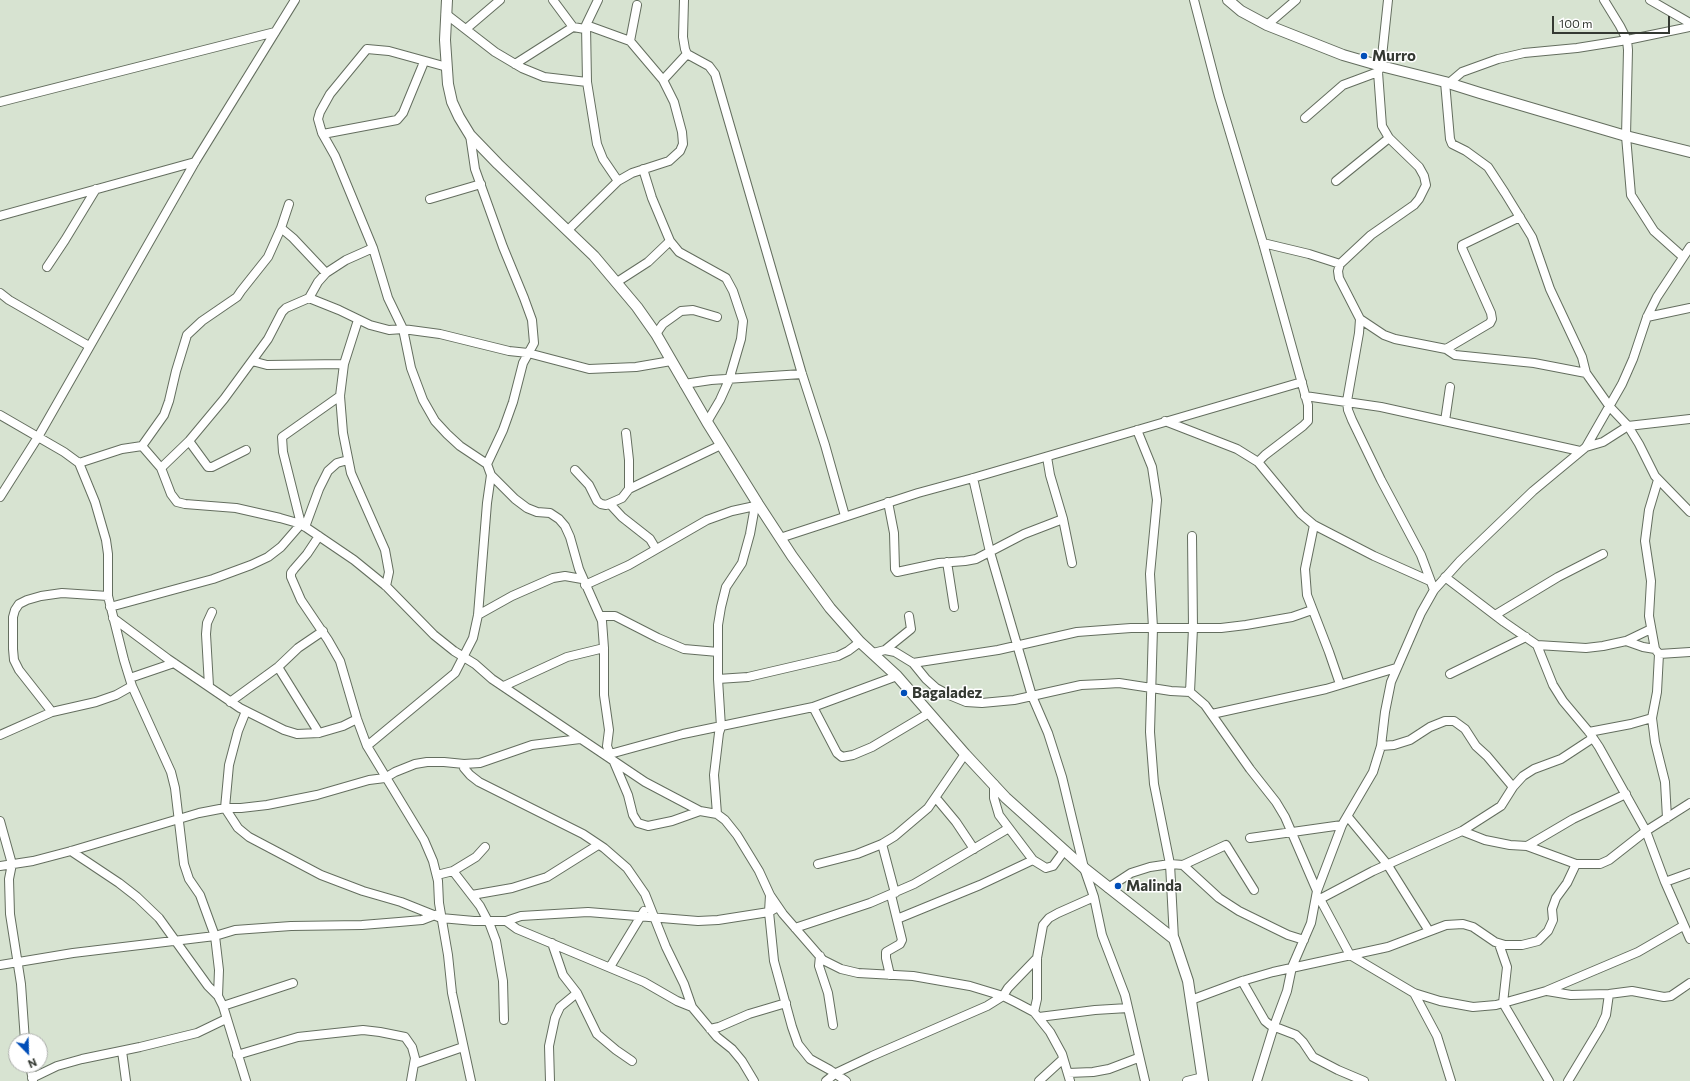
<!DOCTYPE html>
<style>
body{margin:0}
#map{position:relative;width:1690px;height:1081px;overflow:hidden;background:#d7e3d1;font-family:Commissioner,sans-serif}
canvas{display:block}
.north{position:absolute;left:8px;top:1033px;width:40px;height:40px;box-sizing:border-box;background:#fff;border:1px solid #aeb0ad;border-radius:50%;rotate:157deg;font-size:11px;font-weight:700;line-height:16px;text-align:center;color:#343932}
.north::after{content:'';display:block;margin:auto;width:14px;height:18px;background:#014eb8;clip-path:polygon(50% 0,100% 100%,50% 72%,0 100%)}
.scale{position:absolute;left:1552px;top:16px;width:118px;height:18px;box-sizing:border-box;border:2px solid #343932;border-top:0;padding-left:5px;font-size:12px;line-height:14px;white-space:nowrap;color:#343932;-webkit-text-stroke:3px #fff;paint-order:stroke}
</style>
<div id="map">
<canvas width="1690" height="1081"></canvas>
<div class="north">N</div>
<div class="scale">100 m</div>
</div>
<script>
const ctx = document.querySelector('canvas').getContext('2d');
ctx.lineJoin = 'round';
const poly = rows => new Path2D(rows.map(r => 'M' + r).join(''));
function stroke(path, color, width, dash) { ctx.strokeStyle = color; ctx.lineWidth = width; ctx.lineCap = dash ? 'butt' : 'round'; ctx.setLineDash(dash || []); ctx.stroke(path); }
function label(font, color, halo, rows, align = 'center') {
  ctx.font = font + ' Commissioner,sans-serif'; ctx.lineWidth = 3; ctx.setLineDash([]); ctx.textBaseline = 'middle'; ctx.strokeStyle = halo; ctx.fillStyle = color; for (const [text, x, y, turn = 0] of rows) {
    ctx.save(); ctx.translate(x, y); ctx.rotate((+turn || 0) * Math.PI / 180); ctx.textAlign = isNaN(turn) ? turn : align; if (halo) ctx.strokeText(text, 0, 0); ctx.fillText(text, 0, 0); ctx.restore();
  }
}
const minor = poly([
 [553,0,573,27],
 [598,0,586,25,587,82,597,144,603,159,618,181],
 [684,0,683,37,685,49,687,54,709,66,715,74,802,374,825,445,845,516],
 [1194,0,1219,96,1263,243,1308,405,1308,421,1303,426,1265,455,1258,462],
 [1388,0,1381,66,1378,72,1382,126,1389,138,1419,167,1424,176,1426,185,1419,199,1414,205,1371,235,1340,264,1338,271,1339,278,1360,319,1359,333,1347,401,1348,410,1352,420,1381,480,1421,555,1434,590],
 [1604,0,1620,26,1627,40,1628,50,1626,136,1631,195,1654,231,1682,256],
 [1650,0,1690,23],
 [446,14,495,52,522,68,544,77,587,82],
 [1267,25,1296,0],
 [466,29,500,0],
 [630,41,637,5],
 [515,64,573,27,585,29],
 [447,67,389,51,367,49,330,94,320,112,318,119,322,133,335,156,373,248,388,298,403,329,411,368,423,400,435,421,447,434,460,446,487,464],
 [663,80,687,54],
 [1445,82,1450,139,1452,144,1466,151,1488,167,1505,193,1532,237,1550,289,1582,357,1586,373,1610,407,1628,426,1639,444,1655,476,1690,512],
 [1449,83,1462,72,1498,59,1524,53,1577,48,1627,40,1690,27],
 [0,102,275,32],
 [1305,118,1343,85,1378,72],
 [323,134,397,120,403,113,424,62],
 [643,169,652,198,670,241,679,252,726,278,733,291,743,321,741,339,729,380,720,400,707,422],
 [1336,181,1389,138],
 [430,199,481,184],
 [289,204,281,228,293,238,326,273],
 [0,216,195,162],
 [568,230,618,181,632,173,669,161,680,151,683,144,682,132,674,102,663,80,630,41,586,25],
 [1263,243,1309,254,1340,264],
 [47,267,65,240,96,189],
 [617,282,648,262,670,241],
 [0,293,9,300,89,346],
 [309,298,339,310,370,325,389,330,403,329,440,334,509,351,528,353,589,369,636,367,671,361],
 [1647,317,1690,308],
 [1360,319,1384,335,1395,339,1446,349,1455,355,1534,363,1586,373],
 [358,320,344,364,340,396,343,433,351,473,385,550,389,572,386,586],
 [656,334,663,324,681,311,693,310,717,317],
 [1446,349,1490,323,1492,319,1491,313,1462,248,1462,245,1520,217],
 [252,361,267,365,344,364],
 [684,384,711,380,802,374],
 [1305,396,1381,407,1580,451],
 [0,415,64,452,79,463,95,502,106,540,108,554,108,596,124,660,132,686,171,772,175,788,184,864,189,879,200,895,215,936,219,970,218,996,223,1006,246,1081],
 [1165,421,1237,449,1258,462,1301,514,1314,525,1374,556,1430,581],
 [1445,421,1450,387],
 [1137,430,1152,467,1157,500,1150,574,1153,628,1150,732,1154,784,1170,864,1174,939],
 [626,433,629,460,629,489],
 [189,441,208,467,212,467,246,450],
 [142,446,164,415,169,401,176,371,187,335,202,321,237,297,241,291,268,257,281,228],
 [1586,447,1603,442,1628,426,1690,419],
 [1047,457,1050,475,1063,519,1072,563],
 [79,463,122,449,142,446,161,468,171,494,177,502,185,504,236,508,280,518,301,524,354,560,386,586,434,635,454,651,475,664,492,679,645,782,700,811,717,814,725,820,737,835,759,871,770,895,783,914,823,960,841,969,858,973,913,976,970,986,1003,996,1017,1003,1034,1012,1050,1032,1062,1054,1070,1081],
 [161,468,189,441,224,399,268,339,282,312,286,308,309,298,318,282,326,273,346,260,373,248],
 [575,470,589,485,597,501,601,504,606,505,622,498,629,489,721,445],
 [491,475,515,499,527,508,537,512,550,513,559,519,565,526,570,537,579,569,602,621,604,648,604,695,609,730,607,746,610,754],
 [973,478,990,552,1032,696,1048,733,1062,777,1084,868,1094,897,1102,935,1125,995,1145,1081],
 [1658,480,1649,510,1645,541,1651,581,1649,616,1655,649,1659,654,1657,692,1652,718,1655,742,1665,782,1667,818],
 [0,497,38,437,195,162,295,0],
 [888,502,894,533,895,569,897,572,939,563,965,561,976,559,1024,534,1063,519],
 [610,504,622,517,650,539,656,549],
 [1314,525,1305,569,1307,595,1329,652,1340,684],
 [305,527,319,489,328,471,337,463,348,460],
 [319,536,307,554,294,569,291,573,291,577,301,600,328,640,340,661,357,719,367,746,424,840,433,861,438,881,439,903,448,955,452,993,471,1081],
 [780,538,918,493,973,478,1302,382],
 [947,562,954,607],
 [1445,577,1504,622,1537,645,1553,685,1563,701,1589,732,1599,747,1646,831,1665,882,1690,939],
 [585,585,629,565,707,520,732,511,755,506],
 [110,607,213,579,251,565,268,557,281,547,301,524,283,452,282,437,340,396],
 [478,615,512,596,553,578,565,576,582,579],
 [1495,615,1558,577,1603,554],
 [600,616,615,616,658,638,684,649,718,652],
 [113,618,168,659,240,708,284,730,297,734,319,733,343,726,357,719],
 [1626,641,1643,647,1655,649],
 [1537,645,1586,648,1603,646,1626,641,1651,629],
 [885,650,911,629,909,616],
 [873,653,885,650,895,652,913,663,926,679,936,688,949,695,966,702,982,703,1014,700,1081,685,1103,684,1119,683,1171,691,1190,692,1205,705,1250,769,1276,802,1285,817,1317,891],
 [1659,654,1690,652],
 [913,663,998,650,1077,632,1131,628,1221,628,1246,625,1292,617,1312,610],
 [278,667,319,733],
 [1450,674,1526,637],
 [130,678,174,663],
 [718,679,748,677,838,656,848,651,860,642],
 [209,686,206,634,207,623,212,612],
 [504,686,567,657,604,648],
 [1190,692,1193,628,1192,536],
 [230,702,278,667,298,648,323,631],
 [813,707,837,753,842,757,853,755,872,747,929,713],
 [246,711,238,731,229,765,225,808,238,828,249,837,321,875,363,891,401,902,441,918,474,921,506,921,517,929,644,982,677,1001,692,1007,717,1037,732,1049,742,1061,754,1081],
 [52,712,19,670,14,660,13,649,13,617,15,610,19,604,27,600,41,596,62,593,108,596],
 [1212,714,1326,689,1396,668],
 [1589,732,1631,724,1652,718],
 [0,735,52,712,96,702,116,695,132,686],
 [367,746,455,673,473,638,478,615,487,503,491,475,487,464,503,430,513,402,523,363,534,343,532,320,524,298,503,247,475,169,470,135],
 [1381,746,1394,745,1410,740,1430,727,1445,721,1454,721,1465,729,1476,746,1487,756,1513,787],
 [608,757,610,754,683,734,813,707,897,676],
 [614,762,628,795,633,815,638,823,648,826,672,821,700,811],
 [464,764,464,768,470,775,479,782,583,834,604,848,627,868,645,894,666,947,684,984,692,1007],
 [994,784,994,798,999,815,1033,860,1046,868,1053,866,1064,851],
 [936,798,956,822,974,849],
 [717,814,714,775,719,733,721,727,718,679,718,625,721,607,726,587,742,563,750,534,755,506,758,504],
 [1348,817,1387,864,1429,931],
 [0,821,12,864,9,879,10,914,21,984,25,1041],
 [1462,831,1485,840,1510,845,1527,846,1573,819,1626,794],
 [1250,838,1342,825],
 [882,844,895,893],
 [1527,846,1576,864,1600,864,1609,860,1646,831,1690,803],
 [71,851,119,883,137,897,159,918,208,986,218,996],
 [818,864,857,854,882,844,895,836,928,808,965,754],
 [1183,865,1226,845,1254,890],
 [0,866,33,861,71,851,199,813,225,808,241,808,267,805,317,795,369,780,385,778,395,772,415,764,427,762,444,762,464,764,480,763,532,745,580,739],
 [453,871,480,906,490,925,496,941,503,981,504,1020],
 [437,875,453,871,476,857,485,847],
 [1665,882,1690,873],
 [1108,888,1131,873,1150,867,1170,864,1183,865,1219,898,1239,911,1288,935,1304,940],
 [472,895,512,888,547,877,598,845],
 [770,895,769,912,774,961,792,1027,798,1044,810,1059,830,1070,846,1081],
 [1316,899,1320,899,1373,871,1462,831,1501,806,1513,787,1523,776,1534,769,1561,759,1593,738],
 [1320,899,1350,955,1414,993,1440,1001,1473,1007,1496,1005,1546,991,1638,952,1683,926],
 [897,919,980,885,1033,860],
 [506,921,521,916,588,912,698,921,718,920,769,912,778,907],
 [795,928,870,903,914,884,1009,828],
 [552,943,563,975,577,993,597,1034,616,1050,632,1061],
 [1499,944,1507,967,1503,1003,1549,1081],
 [820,956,819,966,828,993,833,1025],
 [0,965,73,953,215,936,235,930,291,926,362,925,399,922,422,920,435,915],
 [610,967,644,911],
 [890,975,886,958,886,952,900,944,902,940,891,895],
 [1242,981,1265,1021,1270,1025,1296,1035,1303,1042,1313,1057,1338,1070,1364,1081],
 [1547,991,1571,995,1609,994,1632,991,1664,997,1671,996,1690,983],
 [1414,993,1437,1036,1451,1081],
 [1191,1000,1242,981,1273,972,1388,947,1446,925,1463,924,1473,927,1495,942,1505,945,1522,945,1538,941,1548,931,1553,920,1552,909,1556,898,1567,883,1576,864],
 [223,1006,293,983],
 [1034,1012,1037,999,1037,958,1043,925,1049,918,1058,913,1094,897],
 [1039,1017,1095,1010,1128,1008],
 [710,1029,719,1027,749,1014,786,1003],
 [122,1051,126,1081],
 [237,1055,298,1037,363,1030,380,1032,405,1037,412,1047,415,1058,411,1081],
 [414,1064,463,1047],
 [30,1065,33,1081],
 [1068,1073,1093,1072,1109,1069,1138,1058],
 [32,1078,57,1066,82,1059,140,1047,197,1033,226,1019],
 [550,1081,549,1046,555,1018,560,1007,577,993],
 [826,1081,836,1073,872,1056,987,1006,1003,996,1008,988,1037,958],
 [1039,1081,1063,1059],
 [1187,1081,1203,1077],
 [1257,1081,1274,1026,1287,991,1292,967,1311,923,1317,891,1342,825,1373,772,1381,746,1385,712,1391,682,1421,613,1434,590,1460,561,1533,491,1586,447,1622,384,1633,359,1647,317,1657,297,1690,247],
 [1568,1081,1600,1028,1606,1015,1609,994]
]);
const tertiary = poly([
 [447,0,445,40,448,84,452,102,459,117,470,135,498,164,594,256,637,307,656,334,707,422,758,504,792,556,830,608,860,642,897,676,965,754,1006,798,1084,868,1174,939,1188,981,1203,1081],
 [1228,0,1241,11,1267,25,1343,55,1381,66,1445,82,1480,93,1626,136,1690,152]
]);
const markers = [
 [1364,56,4,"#014eb8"],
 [904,693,4,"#014eb8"],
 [1118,886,4,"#014eb8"]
];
const poiNames = [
 ["Murro",1372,56],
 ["Bagaladez",912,693],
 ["Malinda",1126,886]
];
stroke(minor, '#646e5f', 10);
stroke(tertiary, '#646e5f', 12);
stroke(minor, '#fff', 8);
stroke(tertiary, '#fff', 10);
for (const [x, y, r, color] of markers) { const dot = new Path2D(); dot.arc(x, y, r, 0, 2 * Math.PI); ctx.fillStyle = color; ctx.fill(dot); stroke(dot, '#fff', 1.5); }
label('bold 15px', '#343932', '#fff', poiNames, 'left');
</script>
